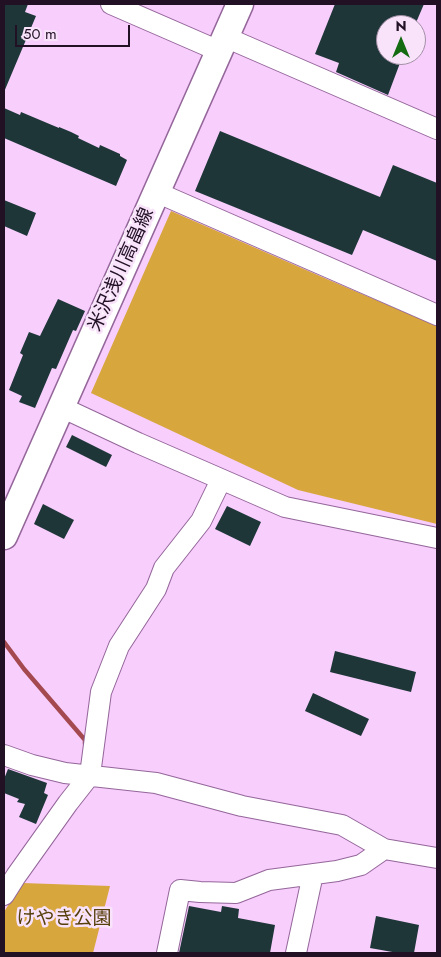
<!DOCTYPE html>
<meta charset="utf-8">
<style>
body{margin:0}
#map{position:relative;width:441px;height:957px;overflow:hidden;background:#f7cefc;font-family:Jost,sans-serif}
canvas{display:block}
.frame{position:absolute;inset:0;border:5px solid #221025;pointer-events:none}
.north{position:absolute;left:376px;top:15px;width:50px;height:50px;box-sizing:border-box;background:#f8e3fb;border:1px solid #a28fa5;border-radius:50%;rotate:0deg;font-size:14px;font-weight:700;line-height:20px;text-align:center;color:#221025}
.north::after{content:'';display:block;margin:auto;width:18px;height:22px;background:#156b12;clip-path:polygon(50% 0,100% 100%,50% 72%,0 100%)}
.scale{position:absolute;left:15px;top:25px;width:115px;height:22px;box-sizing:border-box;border:2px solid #221025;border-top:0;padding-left:6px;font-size:15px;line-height:18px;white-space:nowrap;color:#221025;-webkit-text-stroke:4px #f8e3fb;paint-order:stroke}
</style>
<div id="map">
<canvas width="441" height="957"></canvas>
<div class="frame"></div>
<div class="north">N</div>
<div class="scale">50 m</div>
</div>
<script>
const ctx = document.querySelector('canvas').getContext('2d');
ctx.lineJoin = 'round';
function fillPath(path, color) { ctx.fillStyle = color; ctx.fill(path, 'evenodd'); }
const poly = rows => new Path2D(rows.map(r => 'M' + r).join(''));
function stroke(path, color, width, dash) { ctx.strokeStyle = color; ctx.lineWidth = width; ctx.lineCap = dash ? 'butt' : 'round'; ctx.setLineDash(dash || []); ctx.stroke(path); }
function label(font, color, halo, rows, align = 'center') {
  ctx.font = font + ' Jost,"Noto Sans JP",sans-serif'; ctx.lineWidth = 5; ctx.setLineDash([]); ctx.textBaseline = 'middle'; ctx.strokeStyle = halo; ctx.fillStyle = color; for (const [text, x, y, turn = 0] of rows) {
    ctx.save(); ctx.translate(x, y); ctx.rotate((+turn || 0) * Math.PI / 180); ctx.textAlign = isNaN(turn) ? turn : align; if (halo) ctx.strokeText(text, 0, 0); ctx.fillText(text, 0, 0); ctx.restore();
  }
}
const green = poly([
 [171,211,329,280,437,326,437,524,298,490,91,393],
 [22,883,110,886,93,953,4,953,4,912]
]);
const stream = poly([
 [4,642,24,669,85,740,85,744]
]);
const building = poly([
 [4,4,28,4,25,12,36,16,4,92],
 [335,4,424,4,415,25,386,25,386,55,403,55,388,95,336,72,339,63,315,54],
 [4,108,20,115,21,112,59,128,59,127,71,132,79,136,78,138,99,148,100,145,120,154,120,156,127,160,116,186,4,138],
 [220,131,380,197,393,165,437,183,437,261,363,230,352,255,195,191],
 [4,200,36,213,27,236,4,226],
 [58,299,85,311,76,331,73,330,56,369,52,368,35,408,19,402,22,396,9,390,23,355,20,353,29,332,40,336],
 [72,435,112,455,106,467,66,447],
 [43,504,74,520,64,539,34,524],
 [227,506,261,522,250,546,215,529],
 [335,651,416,672,411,692,330,672],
 [313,693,369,719,361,736,305,711],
 [8,769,47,783,44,793,48,795,36,824,19,817,25,804,17,802,19,799,4,793,4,779],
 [189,906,221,912,222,906,239,909,238,918,275,925,270,953,179,953],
 [376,916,419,925,414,953,398,953,370,948]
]);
const minor = poly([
 [111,4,219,51],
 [225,37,437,129],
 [156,192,437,315],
 [61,407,138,443,285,507,437,538],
 [4,755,32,765,65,773,156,783,242,806,342,825,384,849,437,858],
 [4,895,16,876,68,803,90,775,101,692,119,646,156,589,164,568,201,521,221,480],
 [167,953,180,890,200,892,236,893,269,880,337,871,361,865,384,849],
 [296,953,313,874]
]);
const major = poly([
 [4,536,240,4]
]);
const streetNames = [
 ["米沢浅川高畠線",122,270,-66]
];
const parkNames = [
 ["けやき公園",64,919]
];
fillPath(green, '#d7a63d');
stroke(stream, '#a44950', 4.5);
fillPath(building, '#1e3638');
stroke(minor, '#94669a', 22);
stroke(major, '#94669a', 29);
stroke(minor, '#fff', 20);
stroke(major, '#fff', 26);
label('19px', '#221025', '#f8e3fb', streetNames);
label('19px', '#563f0a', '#f8e3fb', parkNames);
</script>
